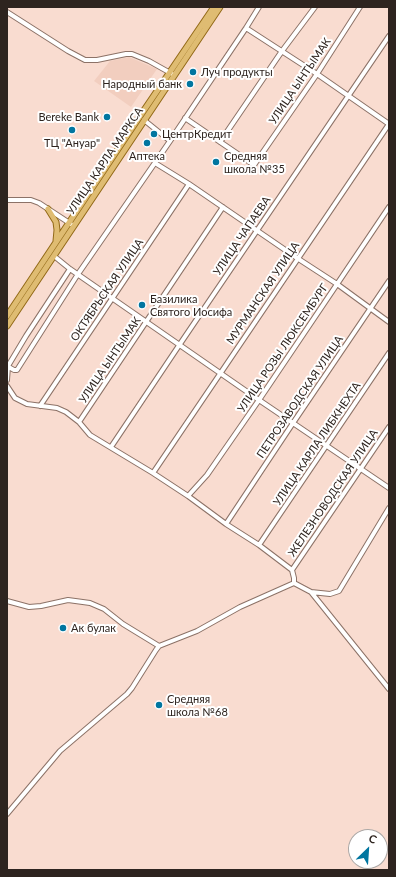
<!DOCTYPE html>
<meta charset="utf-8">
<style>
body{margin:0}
#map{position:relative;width:396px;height:877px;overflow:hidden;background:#f9dcd0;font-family:Lato,sans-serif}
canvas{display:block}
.frame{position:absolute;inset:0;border:8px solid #2e241f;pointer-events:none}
.north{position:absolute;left:348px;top:829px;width:40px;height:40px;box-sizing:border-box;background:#fff;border:1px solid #aba7a5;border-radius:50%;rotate:25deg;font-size:11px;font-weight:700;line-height:16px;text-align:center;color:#2e241f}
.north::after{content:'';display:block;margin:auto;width:14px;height:18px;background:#0176a0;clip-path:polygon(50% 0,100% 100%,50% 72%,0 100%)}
</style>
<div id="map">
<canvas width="396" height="877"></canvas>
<div class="frame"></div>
<div class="north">С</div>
</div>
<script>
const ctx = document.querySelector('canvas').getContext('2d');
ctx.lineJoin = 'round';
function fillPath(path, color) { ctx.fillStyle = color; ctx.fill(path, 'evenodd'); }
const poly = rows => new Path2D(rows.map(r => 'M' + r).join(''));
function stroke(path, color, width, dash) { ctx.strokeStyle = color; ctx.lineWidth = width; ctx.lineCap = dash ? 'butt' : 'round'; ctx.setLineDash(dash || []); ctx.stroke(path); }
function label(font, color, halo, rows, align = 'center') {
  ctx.font = font + ' Lato,sans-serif'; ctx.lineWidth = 4; ctx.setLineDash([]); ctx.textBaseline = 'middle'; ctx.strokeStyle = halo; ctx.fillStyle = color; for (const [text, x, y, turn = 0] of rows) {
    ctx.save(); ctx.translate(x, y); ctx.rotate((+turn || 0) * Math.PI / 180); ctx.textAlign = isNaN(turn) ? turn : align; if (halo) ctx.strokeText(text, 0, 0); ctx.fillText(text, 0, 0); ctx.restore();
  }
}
const built = poly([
 [129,57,157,69,131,107,94,81,110,61]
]);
const minor = poly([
 [7,12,68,51,85,60,97,60,126,54,132,54,149,61,174,75],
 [246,28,317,74,389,124],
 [185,118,254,165,317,74,360,7],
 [144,120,170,141],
 [220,142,282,51,315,7],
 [155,163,189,184,297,258,337,284,389,322],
 [7,200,31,200,39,203,71,224],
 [54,256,70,269,259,400,389,488],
 [7,366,14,370,17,370,78,274,170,141,246,28,259,7],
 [7,380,8,366,26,336,70,269],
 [7,386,15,398,27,404,57,408,66,412,79,422,90,435,153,473,188,496,226,524,259,545,292,570,294,578,294,583,311,592,330,594,339,591,389,508],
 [40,406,189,184],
 [79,422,223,207],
 [111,447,180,344,389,36],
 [153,473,389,124],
 [188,496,207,475,259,400,389,207],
 [226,524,293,423,389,281],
 [259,545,389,353],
 [292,570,389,427],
 [311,592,389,689],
 [7,601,29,607,41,606,68,600,90,603,104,609,123,624,159,646],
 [7,814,60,751,127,694,132,688,156,650,159,646,197,631,240,607,294,583]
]);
const major = poly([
 [48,209,56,222,57,230,56,241],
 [7,316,132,128,214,7],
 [7,326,220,7]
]);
const markers = [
 [193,72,4,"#0176a0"],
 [190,84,4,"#0176a0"],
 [107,117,4,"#0176a0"],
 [72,130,4,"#0176a0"],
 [154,134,4,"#0176a0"],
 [147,143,4,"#0176a0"],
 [216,162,4,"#0176a0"],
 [142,305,4,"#0176a0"],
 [63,628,4,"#0176a0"],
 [159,705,4,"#0176a0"]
];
const poiNames = [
 ["Луч продукты",201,72],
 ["Народный банк",182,84,"right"],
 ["Bereke Bank",99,117,"right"],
 ["ЦентрКредит",162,134],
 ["ТЦ \"Ануар\"",72,143,"center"],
 ["Аптека",147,156,"center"],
 ["Средняя",224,156],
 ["школа №35",224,169],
 ["Базилика",150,299],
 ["Святого Иосифа",150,312],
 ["Ак булак",71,628],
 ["Средняя",167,699],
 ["школа №68",167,712]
];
const streetNames = [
 ["УЛИЦА ЫНТЫМАК",300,81,-56],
 ["УЛИЦА КАРЛА МАРКСА",105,161,-56],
 ["УЛИЦА ЧАПАЕВА",242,236,-56],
 ["ОКТЯБРЬСКАЯ УЛИЦА",107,290,-56],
 ["МУРМАНСКАЯ УЛИЦА",263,293,-56],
 ["УЛИЦА РОЗЫ ЛЮКСЕМБУРГ",283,348,-56],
 ["УЛИЦА ЫНТЫМАК",110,360,-56],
 ["ПЕТРОЗАВОДСКАЯ УЛИЦА",300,397,-56],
 ["УЛИЦА КАРЛА ЛИБКНЕХТА",317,444,-56],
 ["ЖЕЛЕЗНОВОДСКАЯ УЛИЦА",333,493,-56]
];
fillPath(built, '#f2cebf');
stroke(minor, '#8c7267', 6);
stroke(major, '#936a18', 7);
stroke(minor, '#fff', 4);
stroke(major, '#dfbc72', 5);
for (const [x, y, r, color] of markers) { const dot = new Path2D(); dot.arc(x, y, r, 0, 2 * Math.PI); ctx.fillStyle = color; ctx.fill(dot); stroke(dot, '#fff', 1.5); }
label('11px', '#2e241f', '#fff', poiNames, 'left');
label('11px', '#2e241f', '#fff', streetNames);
</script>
